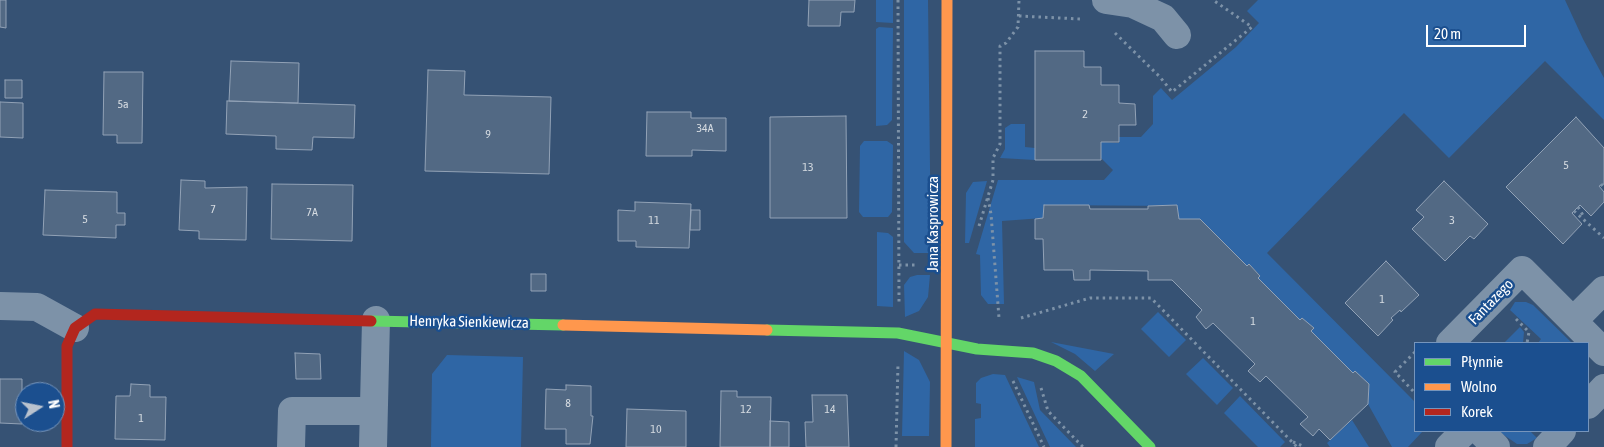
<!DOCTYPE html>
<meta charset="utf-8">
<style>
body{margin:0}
#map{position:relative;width:1604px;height:447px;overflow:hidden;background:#365274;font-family:"Asap Condensed",sans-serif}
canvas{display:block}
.legend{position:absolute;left:1414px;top:342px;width:175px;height:90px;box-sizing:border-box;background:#1b4f8f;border:1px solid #7695bc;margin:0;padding:6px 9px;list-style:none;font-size:15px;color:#fff}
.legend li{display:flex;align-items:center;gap:10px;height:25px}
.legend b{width:25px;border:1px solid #7695bc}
.north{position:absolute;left:15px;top:382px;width:50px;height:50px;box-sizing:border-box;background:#1b4f8f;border:1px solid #7695bc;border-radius:50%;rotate:79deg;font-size:14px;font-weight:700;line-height:20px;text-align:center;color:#fff}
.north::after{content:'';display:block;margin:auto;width:18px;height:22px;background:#b9c2ce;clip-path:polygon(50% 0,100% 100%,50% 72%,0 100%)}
.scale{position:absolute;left:1426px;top:25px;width:100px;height:22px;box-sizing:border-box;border:2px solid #fff;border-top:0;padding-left:6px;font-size:15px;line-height:18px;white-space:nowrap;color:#fff;-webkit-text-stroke:4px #1b4f8f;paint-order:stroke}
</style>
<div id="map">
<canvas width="1604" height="447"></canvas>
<ul class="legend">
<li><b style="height:6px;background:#63d668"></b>Płynnie</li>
<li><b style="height:6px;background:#ff974d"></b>Wolno</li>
<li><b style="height:6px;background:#b3261e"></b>Korek</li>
</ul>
<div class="north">N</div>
<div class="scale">20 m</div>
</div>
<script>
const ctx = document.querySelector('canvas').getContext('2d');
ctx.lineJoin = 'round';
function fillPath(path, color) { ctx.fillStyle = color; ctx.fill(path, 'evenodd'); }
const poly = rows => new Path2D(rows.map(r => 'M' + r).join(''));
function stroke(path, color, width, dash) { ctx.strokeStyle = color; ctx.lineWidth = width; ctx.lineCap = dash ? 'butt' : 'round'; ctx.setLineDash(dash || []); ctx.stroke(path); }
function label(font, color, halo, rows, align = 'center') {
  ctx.font = font + ' "Asap Condensed",sans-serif'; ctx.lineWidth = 5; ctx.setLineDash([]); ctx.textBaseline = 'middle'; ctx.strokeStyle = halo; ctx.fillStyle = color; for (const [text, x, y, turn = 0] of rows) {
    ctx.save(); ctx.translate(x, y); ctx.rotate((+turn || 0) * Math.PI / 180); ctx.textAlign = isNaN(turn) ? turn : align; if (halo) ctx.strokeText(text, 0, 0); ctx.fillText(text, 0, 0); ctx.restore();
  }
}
const green = poly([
 [876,0,893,0,893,23,876,22],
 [904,0,928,0,931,253,914,253,904,242],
 [1258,0,1565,0,1583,39,1604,78,1604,120,1545,61,1449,158,1404,113,1267,253,1415,402,1415,431,1423,431,1408,447,1392,447,1368,404,1369,384,1354,372,1353,373,1311,331,1313,328,1302,318,1300,320,1258,278,1260,275,1249,264,1247,266,1200,219,1179,219,1177,206,1044,205,1043,218,1002,221,1004,304,988,304,981,295,980,255,976,254,998,180,1104,180,1113,170,1101,158,1101,142,1119,143,1119,137,1141,137,1153,124,1153,96,1161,88,1172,100,1236,47,1259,23,1247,11],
 [879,27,893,28,892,120,887,125,876,126,876,29],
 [1011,124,1025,124,1025,147,1035,148,1035,160,1000,158,1005,149,1005,128],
 [864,141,887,141,893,145,892,212,888,217,863,217,859,212,860,146],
 [987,181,969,243,965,243,966,193,973,182],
 [877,232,888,233,893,237,893,307,877,306],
 [917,275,930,275,928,297,919,311,905,317,904,285,910,277],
 [1515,302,1526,302,1533,305,1572,343,1538,343,1541,339,1510,310],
 [1158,312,1186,340,1169,357,1141,329],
 [1520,327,1524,332,1523,343,1504,343],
 [1051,342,1114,354,1095,371,1075,354],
 [904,351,919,360,930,382,929,436,902,436],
 [447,355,523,357,521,447,431,447,432,374],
 [1203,358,1233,388,1217,405,1186,374],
 [993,374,1005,375,1039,447,975,447,975,419,981,418,981,404,976,403,976,383,981,378],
 [1017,377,1034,382,1040,410,1076,447,1050,447],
 [1240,396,1285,442,1280,447,1258,447,1224,413],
 [1352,420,1369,447,1330,447,1327,443],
 [1498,431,1530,431,1537,438,1527,444,1517,444]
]);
const building = poly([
 [0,0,6,0,6,28,0,27,0,0],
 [809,0,855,0,854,12,841,12,840,26,808,26,809,0],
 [1035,51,1084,51,1084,67,1101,67,1101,85,1119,85,1119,103,1135,104,1136,125,1119,125,1119,142,1101,142,1101,160,1035,160,1035,51],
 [231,61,299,63,298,103,229,101,231,61],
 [428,70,465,71,464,95,551,97,549,174,425,171,428,70],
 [104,72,143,72,142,143,117,143,117,135,103,135,104,72],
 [5,80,22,80,22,98,5,98,5,80],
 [227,101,355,105,354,138,313,137,312,150,276,149,276,136,226,134,227,101],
 [0,102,23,103,23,138,0,137,0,102],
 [647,112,691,112,691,118,726,118,726,151,692,150,692,156,646,156,647,112],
 [846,116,847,218,770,218,770,117,846,116],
 [1576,117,1604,148,1604,184,1599,186,1604,192,1604,202,1591,216,1580,205,1572,213,1582,224,1563,244,1506,187,1576,117],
 [181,180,205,181,205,188,247,187,246,240,199,239,199,231,179,230,181,180],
 [1444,181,1488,224,1474,239,1470,236,1445,261,1412,229,1424,217,1416,210,1444,181],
 [272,184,353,185,352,241,271,239,272,184],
 [45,190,117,192,117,213,125,213,125,225,116,225,116,238,43,235,45,190],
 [635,202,691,204,689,248,636,247,636,241,618,241,618,210,635,211,635,202],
 [1044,205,1089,205,1090,209,1148,209,1148,206,1177,205,1179,219,1200,219,1247,266,1249,264,1260,276,1258,278,1300,320,1302,318,1314,328,1311,331,1353,373,1355,371,1369,384,1368,404,1330,440,1319,429,1313,436,1300,424,1308,417,1266,376,1260,382,1248,371,1255,364,1213,323,1206,329,1196,317,1202,310,1172,280,1148,280,1148,271,1090,270,1090,280,1074,280,1073,270,1044,270,1043,239,1035,239,1035,219,1043,218,1044,205],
 [691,210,700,210,700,230,690,230,691,210],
 [1386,261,1419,295,1401,312,1400,310,1391,318,1393,320,1378,336,1345,303,1386,261],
 [531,274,546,274,546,291,531,291,531,274],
 [295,353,320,354,321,379,296,379,295,353],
 [0,379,22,379,22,424,0,423,0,379],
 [131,384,150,385,150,397,166,397,165,440,115,439,116,396,130,396,131,384],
 [566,385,591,386,591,416,593,416,590,444,566,444,566,429,545,429,546,389,566,390,566,385],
 [721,391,737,391,737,397,771,397,770,447,720,447,721,391],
 [812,395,847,395,849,447,806,447,805,422,813,422,812,395],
 [627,409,686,411,686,447,626,447,627,409],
 [770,421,789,422,789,447,770,447,770,421]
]);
const path = poly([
 [898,0,899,302],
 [1019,16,1080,19],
 [1115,33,1160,77,1172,92,1252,27,1213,0],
 [1601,184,1604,188],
 [988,198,991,214,999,318],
 [1578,207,1584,217],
 [1574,211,1604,238],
 [979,226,993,180,993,158,1000,144,1000,46,1006,43,1018,27,1019,0],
 [899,265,915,265],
 [1021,318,1090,298,1151,298,1297,447],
 [1516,319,1529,332,1527,343],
 [1415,352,1395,372,1415,393],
 [1013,381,1044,447],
 [1041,388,1048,411,1083,447],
 [1293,442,1305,447],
 [896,447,898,363]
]);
const street = poly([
 [1106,0,1133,4,1163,18,1177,35],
 [0,306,37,307,75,328],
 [1573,321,1604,290],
 [1450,343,1522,270,1604,352],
 [1588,405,1604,388],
 [1480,431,1496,447],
 [291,447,292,411,373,411],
 [373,447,376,320],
 [1449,447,1465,431],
 [1547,447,1562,431]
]);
const fast = poly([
 [371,321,563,325],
 [767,330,898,333,977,349,1033,353,1056,361,1081,376,1150,447]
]);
const slow = poly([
 [563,325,767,330],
 [946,447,947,0]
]);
const jam = poly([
 [67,447,67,346,75,328,95,314,371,321]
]);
const numberNames = [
 ["5a",123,104],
 ["2",1085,114],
 ["34A",705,128],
 ["9",488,134],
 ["5",1566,165],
 ["13",808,167],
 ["7",213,209],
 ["7A",312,212],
 ["5",85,219],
 ["11",654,220],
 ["3",1452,220],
 ["1",1382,299],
 ["1",1253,321],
 ["8",568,403],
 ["12",746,409],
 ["14",830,409],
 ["1",141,418],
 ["10",656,429]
];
const streetNames = [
 ["Jana Kasprowicza",933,224,-90],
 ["Fantazego",1491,302,-46],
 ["Henryka Sienkiewicza",469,322,1]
];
fillPath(green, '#2f66a5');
fillPath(building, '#526984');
stroke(building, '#92a2b6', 1);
stroke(path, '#7d92a8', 3, [2.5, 4]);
stroke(street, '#7d92a8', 28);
stroke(fast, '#63d668', 11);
stroke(slow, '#ff974d', 11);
stroke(jam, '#b3261e', 11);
label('12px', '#d4dae0', null, numberNames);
label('15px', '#fff', '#1b4f8f', streetNames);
</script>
